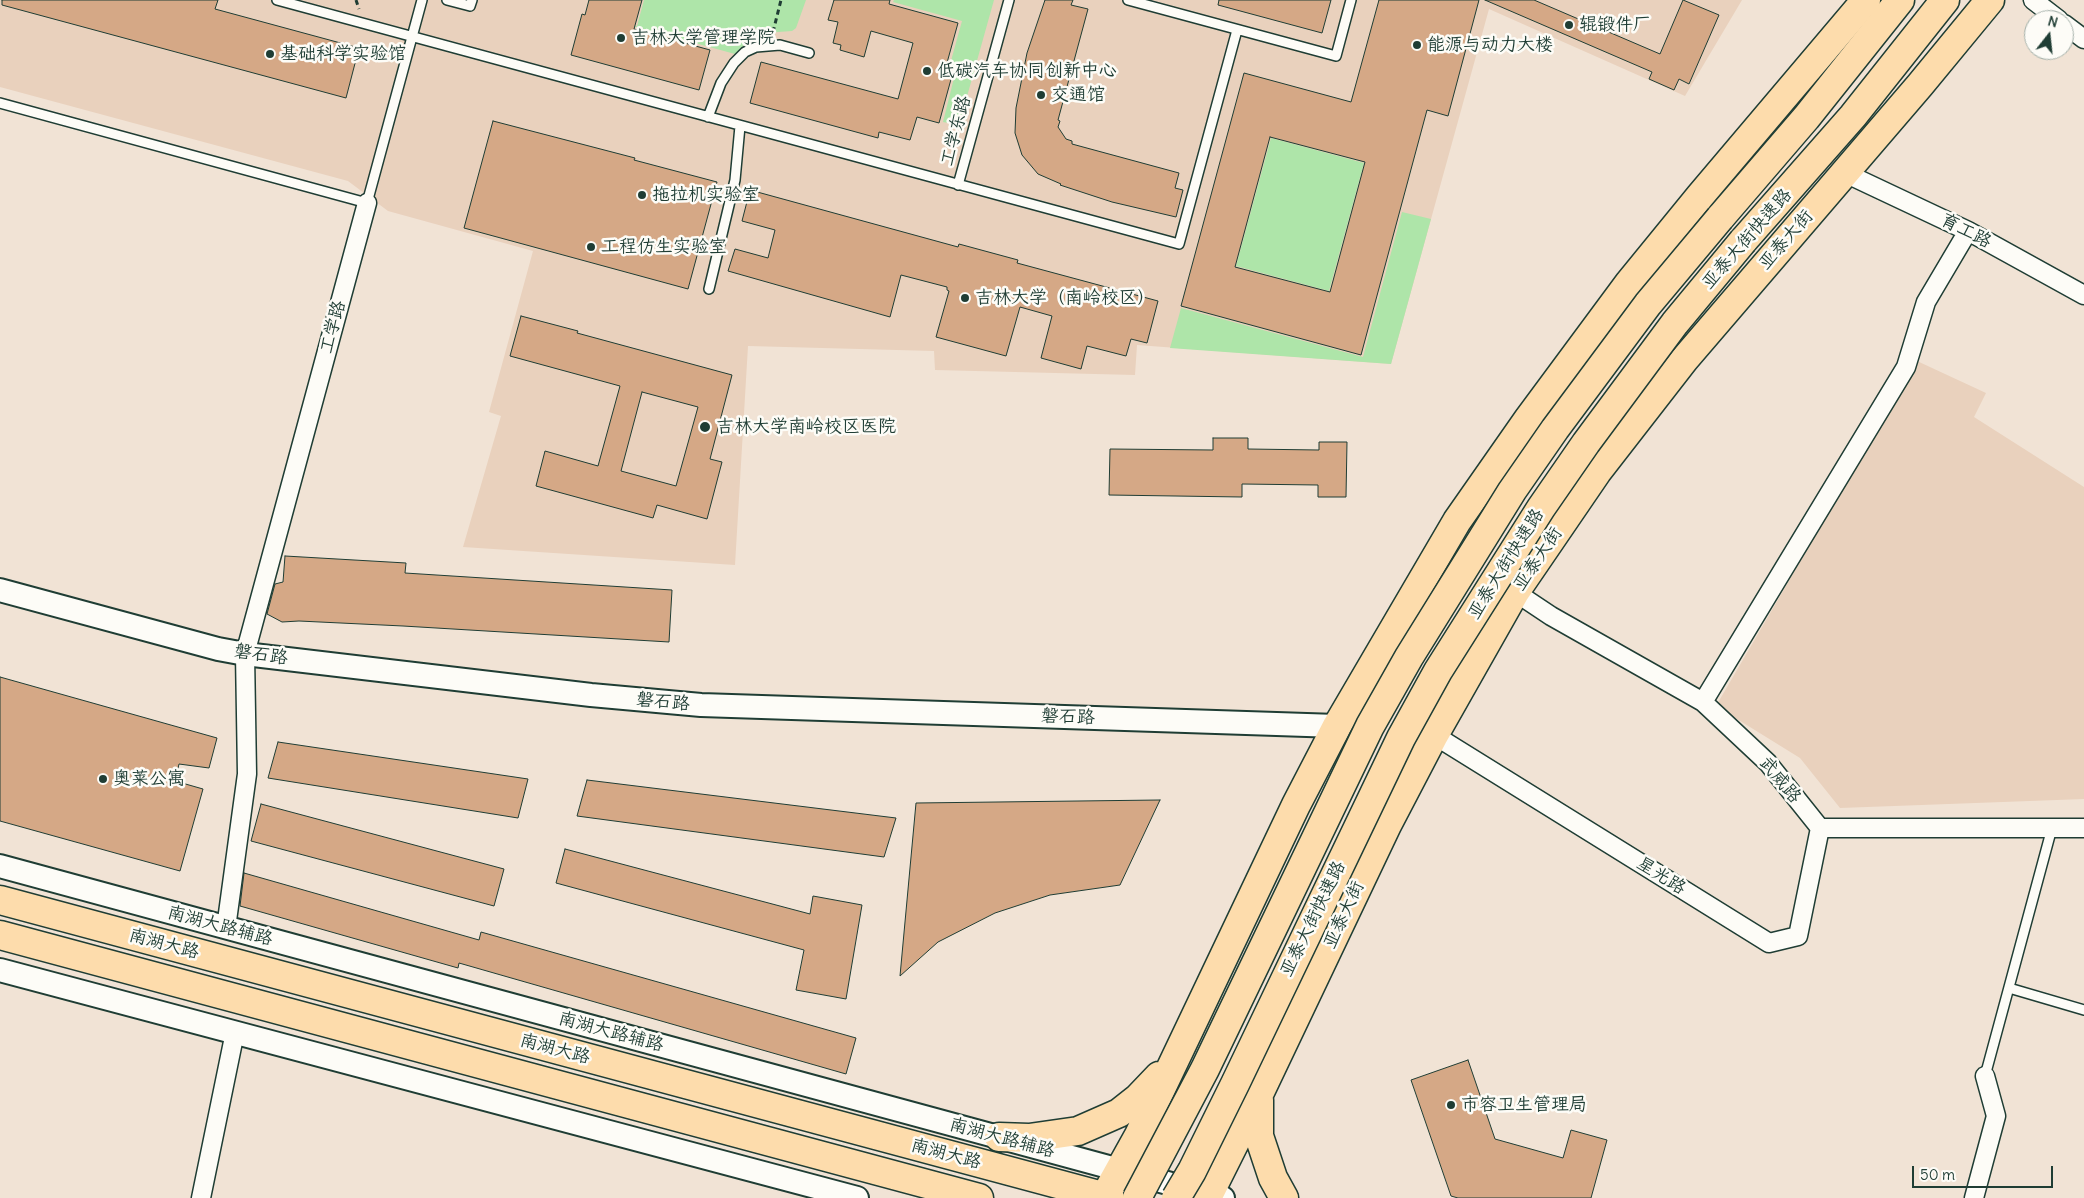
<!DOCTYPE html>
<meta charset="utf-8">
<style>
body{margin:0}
#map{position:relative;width:2084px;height:1198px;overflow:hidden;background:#f1e3d5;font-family:Delius,sans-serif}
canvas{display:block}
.north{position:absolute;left:2024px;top:10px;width:50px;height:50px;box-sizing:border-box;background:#fdfcf7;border:1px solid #a4b0a9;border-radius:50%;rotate:16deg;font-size:14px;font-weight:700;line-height:20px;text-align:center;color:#1f3d34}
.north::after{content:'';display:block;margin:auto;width:18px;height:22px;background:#1f3d34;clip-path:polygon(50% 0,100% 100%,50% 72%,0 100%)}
.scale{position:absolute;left:1912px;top:1166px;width:141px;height:22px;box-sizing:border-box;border:2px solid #1f3d34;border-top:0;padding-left:6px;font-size:15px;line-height:18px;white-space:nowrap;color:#1f3d34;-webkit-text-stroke:4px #fdfcf7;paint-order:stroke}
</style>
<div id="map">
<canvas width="2084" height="1198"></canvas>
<div class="north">N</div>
<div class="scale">50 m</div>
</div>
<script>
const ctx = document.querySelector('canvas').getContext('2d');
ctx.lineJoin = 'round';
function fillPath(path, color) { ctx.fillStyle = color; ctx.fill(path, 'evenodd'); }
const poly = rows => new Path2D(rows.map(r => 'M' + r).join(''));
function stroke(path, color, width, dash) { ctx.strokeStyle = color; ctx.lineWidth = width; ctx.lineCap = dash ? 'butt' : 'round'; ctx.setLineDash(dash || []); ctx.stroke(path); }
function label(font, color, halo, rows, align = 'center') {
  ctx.font = font + ' Delius,"LXGW WenKai TC",sans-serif'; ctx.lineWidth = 5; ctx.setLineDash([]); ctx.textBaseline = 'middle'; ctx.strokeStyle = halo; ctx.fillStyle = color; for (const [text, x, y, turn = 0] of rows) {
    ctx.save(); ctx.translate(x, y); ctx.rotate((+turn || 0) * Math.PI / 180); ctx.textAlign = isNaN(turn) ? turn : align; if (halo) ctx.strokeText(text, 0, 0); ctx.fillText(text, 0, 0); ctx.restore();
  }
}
const built = poly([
 [0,0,1742,0,1685,96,1489,9,1391,364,1137,345,1135,375,935,370,934,351,748,346,735,565,463,547,501,416,489,412,533,251,388,211,348,181,0,87],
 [1917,361,1986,393,1974,417,2084,487,2084,799,1840,808,1800,758,1716,706]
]);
const green = poly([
 [644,0,806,0,796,28,792,31,764,33,747,42,735,54,625,24,637,26],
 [894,0,994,0,959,125,943,122,956,70,949,68,962,21,893,2],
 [1271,138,1364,163,1329,291,1236,266],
 [1402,212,1431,219,1391,364,1170,348,1181,308,1363,357]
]);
const building = poly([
 [2,0,218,0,215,9,359,48,346,98,2,5,2,0],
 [589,0,642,0,634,29,710,50,699,90,571,55,582,14,585,15,589,0],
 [834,0,890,0,889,4,958,23,945,70,953,72,939,123,917,117,910,140,879,132,878,138,750,103,761,62,898,99,913,43,871,31,864,57,840,50,841,45,833,43,838,22,828,20,834,0],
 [1045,0,1073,0,1071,5,1088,9,1058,120,1060,121,1058,127,1066,139,1072,141,1072,144,1179,173,1175,188,1183,190,1176,217,1112,202,1060,185,1061,184,1038,174,1022,155,1015,133,1016,108,1027,53,1045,0],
 [1219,0,1331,0,1322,33,1218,5,1219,0],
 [1379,0,1479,0,1448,116,1427,110,1361,355,1181,306,1244,73,1351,102,1379,0],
 [1270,137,1365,162,1330,292,1235,267,1270,137],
 [1485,0,1534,0,1660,54,1683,0,1719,15,1689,84,1679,79,1674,90,1649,79,1652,72,1485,0],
 [493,121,635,158,634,160,717,182,688,289,464,228,493,121],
 [750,190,958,247,959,244,1018,260,1017,263,1158,301,1147,343,1131,339,1126,356,1087,346,1081,369,1041,358,1052,316,1020,307,1006,356,936,337,949,291,947,290,947,287,901,275,890,317,728,271,735,249,768,258,775,230,742,221,750,190],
 [521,316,578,331,577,333,732,375,710,459,722,462,707,519,657,505,653,518,536,486,545,451,598,466,620,386,510,356,521,316],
 [642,392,698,407,676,486,621,471,642,392],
 [1213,438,1248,438,1248,449,1319,450,1319,442,1347,442,1346,497,1318,497,1318,485,1242,484,1242,497,1109,495,1110,449,1213,450,1213,438],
 [285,556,406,563,405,573,672,590,669,642,403,626,299,621,282,622,267,614,275,584,283,582,285,556],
 [0,677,217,738,209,768,179,764,175,781,203,789,180,871,0,821,0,677],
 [278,742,528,779,518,818,268,778,278,742],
 [587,780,896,818,884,857,577,816,587,780],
 [1160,800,1120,885,1050,895,995,913,938,942,900,976,916,803,1160,800],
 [261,804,504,869,494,906,251,841,261,804],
 [565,849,810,914,813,896,862,905,846,999,796,990,804,950,556,883,565,849],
 [244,873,479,940,481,932,856,1038,846,1074,459,963,458,968,240,906,244,873],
 [1468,1060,1495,1139,1563,1158,1571,1130,1607,1140,1591,1198,1458,1198,1451,1196,1411,1080,1468,1060]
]);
const path = poly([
 [356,0,359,9],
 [773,32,781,0]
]);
const service = poly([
 [277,0,1179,244,1237,30],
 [447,0,470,6,472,0],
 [1128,0,1336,56,1351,0],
 [0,103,367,203,422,0],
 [708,117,721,83,734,63,745,52,756,47,780,45,809,53],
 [958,185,1009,0],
 [709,289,735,180,740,126],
 [2009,988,2084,1010],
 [1985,1076,2052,828]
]);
const minor = poly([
 [2033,0,2059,20],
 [2064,24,2084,39],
 [1845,173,1968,231,2084,295],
 [1515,592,1551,616,1703,702,1768,763,1820,828,2084,828],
 [1703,702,1906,367,1926,302,1968,231],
 [1434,735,1769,943,1798,936,1820,828],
 [226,928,247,774,245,654,367,203],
 [201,1198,235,1032],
 [1974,1198,1996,1116,1985,1076]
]);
const tertiary = poly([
 [0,590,218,649,245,654,591,695,701,705,1337,726],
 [0,866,1223,1198],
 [0,970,857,1198]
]);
const primary = poly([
 [0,900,1110,1198],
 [0,935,979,1198],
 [1259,1100,1259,1136,1273,1178,1284,1198],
 [999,1137,1029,1138,1078,1131,1119,1113,1138,1098,1159,1076],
 [1104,1198,1139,1135,1296,805,1337,726,1457,521,1529,418,1629,283,1700,196,1866,0],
 [1207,1198,1259,1094,1387,825,1434,735,1515,592,1597,472,1684,360,1920,85,1990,0]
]);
const trunk = poly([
 [1720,218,1806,118,1900,0],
 [1743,241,1853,116,1945,0]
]);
const trunkBridge = poly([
 [1137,1198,1205,1069,1370,726,1409,657,1512,491,1555,429,1648,304,1720,218],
 [1176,1198,1192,1171,1235,1084,1401,738,1438,671,1541,508,1586,443,1675,323,1743,241]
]);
const markers = [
 [1569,25,5,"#1f3d34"],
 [621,38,5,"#1f3d34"],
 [1417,45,5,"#1f3d34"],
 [270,54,5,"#1f3d34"],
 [927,71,5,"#1f3d34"],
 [1041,95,5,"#1f3d34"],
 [642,195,5,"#1f3d34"],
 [591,247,5,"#1f3d34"],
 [965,298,5,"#1f3d34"],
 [705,427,6,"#1f3d34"],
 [103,779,5,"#1f3d34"],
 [1451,1105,5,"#1f3d34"]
];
const poiNames = [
 ["辊锻件厂",1579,25],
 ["吉林大学管理学院",631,38],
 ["能源与动力大楼",1427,45],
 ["基础科学实验馆",280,54],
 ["低碳汽车协同创新中心",937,71],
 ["交通馆",1051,95],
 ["拖拉机实验室",652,195],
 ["工程仿生实验室",601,247],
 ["吉林大学（南岭校区）",975,298],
 ["吉林大学南岭校区医院",716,427],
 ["奥莱公寓",113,779],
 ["市容卫生管理局",1461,1105]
];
const streetNames = [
 ["工学东路",956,131,-75],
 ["育工路",1966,231,27],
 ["亚泰大街快速路",1747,239,-49],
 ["亚泰大街",1786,240,-49],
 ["工学路",333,327,-75],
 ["亚泰大街",1538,559,-56],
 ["亚泰大街快速路",1506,564,-58],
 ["磐石路",261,655,8],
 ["磐石路",663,702,5],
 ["磐石路",1068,717,2],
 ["武威路",1780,780,50],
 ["星光路",1661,876,32],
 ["亚泰大街",1344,915,-65],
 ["亚泰大街快速路",1313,919,-64],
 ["南湖大路辅路",220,926,15],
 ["南湖大路",164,944,15],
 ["南湖大路辅路",611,1032,15],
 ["南湖大路",555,1049,15],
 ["南湖大路辅路",1002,1138,15],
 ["南湖大路",946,1154,15]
];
fillPath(built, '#e9d1bd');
fillPath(green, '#aee5a9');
fillPath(building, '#d5a886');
stroke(building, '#1f3d34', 1);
stroke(service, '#1f3d34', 12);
stroke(minor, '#1f3d34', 21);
stroke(tertiary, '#1f3d34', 26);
stroke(primary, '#1f3d34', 31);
stroke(trunk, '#1f3d34', 31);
stroke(path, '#1f3d34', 3, [5, 4]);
stroke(service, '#fdfcf7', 9);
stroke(minor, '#fdfcf7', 18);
stroke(tertiary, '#fdfcf7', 22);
stroke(primary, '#fddcac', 28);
stroke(trunk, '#fddcac', 28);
stroke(trunkBridge, '#1f3d34', 31, []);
stroke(trunkBridge, '#fddcac', 28);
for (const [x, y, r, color] of markers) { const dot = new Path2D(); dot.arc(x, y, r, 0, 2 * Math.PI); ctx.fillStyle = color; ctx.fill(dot); stroke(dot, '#fdfcf7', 2); }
label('18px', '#1f3d34', '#fdfcf7', poiNames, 'left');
label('18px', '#1f3d34', '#fdfcf7', streetNames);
</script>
